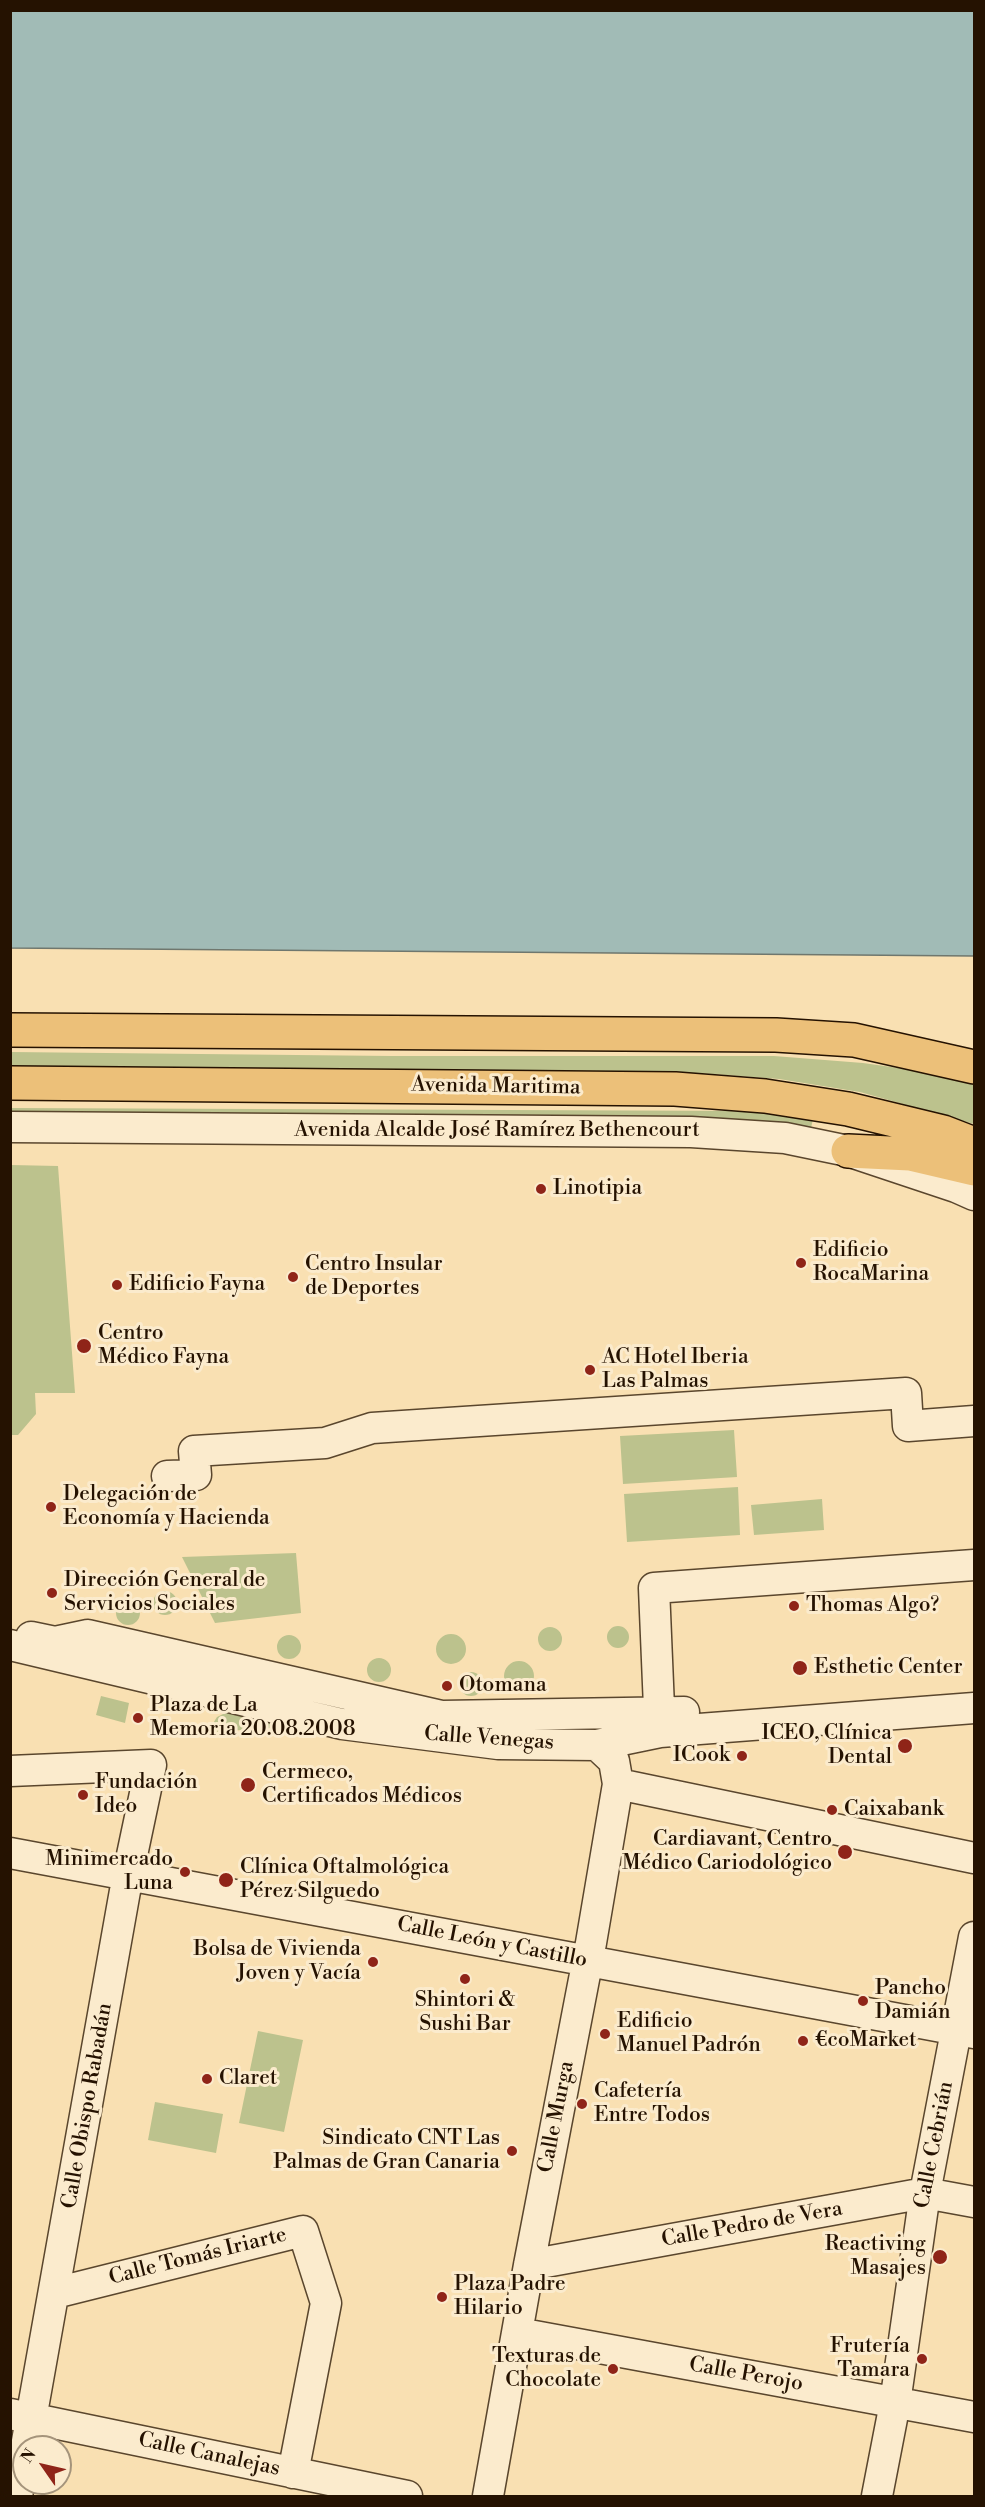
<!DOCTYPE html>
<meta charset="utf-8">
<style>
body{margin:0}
#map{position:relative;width:985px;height:2507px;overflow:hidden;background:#f9e0b2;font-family:"Libre Bodoni",serif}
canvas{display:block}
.frame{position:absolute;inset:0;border:12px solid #251201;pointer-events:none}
.north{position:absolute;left:12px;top:2435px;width:60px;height:60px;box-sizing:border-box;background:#fbebcd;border:2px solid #a5947b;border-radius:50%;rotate:304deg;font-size:16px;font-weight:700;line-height:24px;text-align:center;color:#251201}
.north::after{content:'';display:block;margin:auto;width:21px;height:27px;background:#8f2418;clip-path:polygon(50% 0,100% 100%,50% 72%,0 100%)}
</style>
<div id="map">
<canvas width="985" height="2507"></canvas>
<div class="frame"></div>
<div class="north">N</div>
</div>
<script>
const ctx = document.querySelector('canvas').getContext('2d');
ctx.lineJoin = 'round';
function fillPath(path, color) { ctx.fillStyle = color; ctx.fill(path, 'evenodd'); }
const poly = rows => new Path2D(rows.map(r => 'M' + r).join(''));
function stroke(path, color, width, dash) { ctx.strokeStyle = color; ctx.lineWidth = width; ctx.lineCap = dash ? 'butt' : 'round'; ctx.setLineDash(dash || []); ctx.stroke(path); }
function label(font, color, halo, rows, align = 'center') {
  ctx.font = font + ' "Libre Bodoni",serif'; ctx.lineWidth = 6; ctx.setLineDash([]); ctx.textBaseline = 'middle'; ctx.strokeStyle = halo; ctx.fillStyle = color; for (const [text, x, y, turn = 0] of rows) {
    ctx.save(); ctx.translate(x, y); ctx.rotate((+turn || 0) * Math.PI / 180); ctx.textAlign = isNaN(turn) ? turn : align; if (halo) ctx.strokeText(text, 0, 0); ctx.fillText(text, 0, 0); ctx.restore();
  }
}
const green = poly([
 [11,1052,391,1056,774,1056,863,1063,934,1073,974,1082,974,1124,860,1092,779,1079,713,1074,625,1071,11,1067],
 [11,1108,756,1111,813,1119,811,1128,759,1123,11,1118],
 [11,1165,58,1166,75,1393,35,1393,36,1414,18,1435,11,1435],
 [734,1430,737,1477,623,1484,620,1436],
 [738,1487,740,1535,627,1542,624,1494],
 [822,1499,824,1530,754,1535,751,1505],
 [296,1553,301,1613,215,1623,182,1557],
 '153 1603a12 12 0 1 1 24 0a12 12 0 1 1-24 0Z',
 '116 1613a12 12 0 1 1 24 0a12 12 0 1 1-24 0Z',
 '607 1637a11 11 0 1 1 22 0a11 11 0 1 1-22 0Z',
 '538 1639a12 12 0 1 1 24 0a12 12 0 1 1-24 0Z',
 '436 1649a15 15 0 1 1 30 0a15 15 0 1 1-30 0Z',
 '277 1647a12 12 0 1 1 24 0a12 12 0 1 1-24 0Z',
 '367 1670a12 12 0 1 1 24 0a12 12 0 1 1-24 0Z',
 '504 1676a15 15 0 1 1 30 0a15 15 0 1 1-30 0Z',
 '459 1684a12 12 0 1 1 24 0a12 12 0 1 1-24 0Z',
 [101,1696,129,1703,125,1723,96,1715],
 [227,1712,284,1724,283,1727,213,1732,212,1725,217,1717],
 [258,2031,303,2040,284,2132,239,2123],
 [155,2102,223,2114,216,2153,148,2140]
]);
const water = poly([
 [11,10,974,11,974,956,11,948,11,10]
]);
const minor = poly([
 [10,1127,691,1132,785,1138,848,1151,956,1187,974,1195],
 [167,1476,196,1475,194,1451,325,1443,372,1428,906,1393,908,1426,974,1421],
 [31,1637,55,1642,88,1635,442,1716,684,1712],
 [10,1645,342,1724,498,1744,597,1745,660,1732,974,1708],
 [660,1732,654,1588,974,1565],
 [10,1771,151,1765,128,1874,26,2447],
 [618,1784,974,1858],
 [10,1853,974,2033],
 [529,2265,925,2193,974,2202],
 [55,2293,303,2231,326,2303,293,2473],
 [518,2333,974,2417],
 [10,2414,407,2496],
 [17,2496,24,2458],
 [488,2496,529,2265,591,1943,618,1784,614,1761,597,1745],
 [877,2496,895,2403,925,2193,974,1937]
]);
const highway = poly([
 [10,1030,776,1035,854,1040,974,1067],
 [10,1083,675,1089,765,1096,848,1109,943,1132,974,1144],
 [848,1151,910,1154,974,1169]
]);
const markers = [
 [541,1189,6,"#8f2418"],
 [801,1263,6,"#8f2418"],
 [293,1277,6,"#8f2418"],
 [117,1285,6,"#8f2418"],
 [84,1346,8,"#8f2418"],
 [590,1370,6,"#8f2418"],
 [51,1507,6,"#8f2418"],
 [52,1593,6,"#8f2418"],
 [794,1606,6,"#8f2418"],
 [800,1668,8,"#8f2418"],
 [447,1686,6,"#8f2418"],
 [138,1718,6,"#8f2418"],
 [905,1746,8,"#8f2418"],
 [742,1756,6,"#8f2418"],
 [248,1785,8,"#8f2418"],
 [83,1795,6,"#8f2418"],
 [832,1810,6,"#8f2418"],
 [845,1852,8,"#8f2418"],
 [185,1872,6,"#8f2418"],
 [226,1880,8,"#8f2418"],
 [373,1962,6,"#8f2418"],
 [465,1979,6,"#8f2418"],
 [863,2001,6,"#8f2418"],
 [605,2034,6,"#8f2418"],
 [803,2041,6,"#8f2418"],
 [207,2079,6,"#8f2418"],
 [582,2104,6,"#8f2418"],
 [512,2151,6,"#8f2418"],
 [940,2257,8,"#8f2418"],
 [442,2297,6,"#8f2418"],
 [922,2359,6,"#8f2418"],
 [613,2369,6,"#8f2418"]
];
const streetNames = [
 ["Avenida Maritima",496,1087,1],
 ["Avenida Alcalde José Ramírez Bethencourt",497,1131],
 ["Calle Venegas",489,1739,4],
 ["Calle León y Castillo",492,1943,11],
 ["Calle Obispo Rabadán",88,2106,-80],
 ["Calle Murga",557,2117,-79],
 ["Calle Cebrián",935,2145,-79],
 ["Calle Pedro de Vera",752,2225,-10],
 ["Calle Tomás Iriarte",198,2257,-14],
 ["Calle Perojo",746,2375,10],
 ["Calle Canalejas",209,2455,12]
];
const poiNames = [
 ["Linotipia",553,1189],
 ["Edificio",813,1251],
 ["RocaMarina",813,1275],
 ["Centro Insular",305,1265],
 ["de Deportes",305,1289],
 ["Edificio Fayna",129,1285],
 ["Centro",98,1334],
 ["Médico Fayna",98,1358],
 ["AC Hotel Iberia",602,1358],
 ["Las Palmas",602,1382],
 ["Delegación de",63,1495],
 ["Economía y Hacienda",63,1519],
 ["Dirección General de",64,1581],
 ["Servicios Sociales",64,1605],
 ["Thomas Algo?",806,1606],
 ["Esthetic Center",814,1668],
 ["Otomana",459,1686],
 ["Plaza de La",150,1706],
 ["Memoria 20.08.2008",150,1730],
 ["ICEO, Clínica",892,1734,"right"],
 ["Dental",892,1758,"right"],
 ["ICook",730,1756,"right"],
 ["Cermeco,",262,1773],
 ["Certificados Médicos",262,1797],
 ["Fundación",95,1783],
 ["Ideo",95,1807],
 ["Caixabank",844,1810],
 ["Cardiavant, Centro",832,1840,"right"],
 ["Médico Cariodológico",832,1864,"right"],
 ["Minimercado",173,1860,"right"],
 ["Luna",173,1884,"right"],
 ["Clínica Oftalmológica",240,1868],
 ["Pérez Silguedo",240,1892],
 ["Bolsa de Vivienda",361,1950,"right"],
 ["Joven y Vacía",361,1974,"right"],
 ["Pancho",875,1989],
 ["Damián",875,2013],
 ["Shintori &",465,2001,"center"],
 ["Sushi Bar",465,2025,"center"],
 ["Edificio",617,2022],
 ["Manuel Padrón",617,2046],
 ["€coMarket",815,2041],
 ["Claret",219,2079],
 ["Cafetería",594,2092],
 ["Entre Todos",594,2116],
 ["Sindicato CNT Las",500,2139,"right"],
 ["Palmas de Gran Canaria",500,2163,"right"],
 ["Reactiving",926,2245,"right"],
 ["Masajes",926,2269,"right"],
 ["Plaza Padre",454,2285],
 ["Hilario",454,2309],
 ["Frutería",910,2347,"right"],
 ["Tamara",910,2371,"right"],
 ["Texturas de",601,2357,"right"],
 ["Chocolate",601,2381,"right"]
];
fillPath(green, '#bcc28d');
fillPath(water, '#a1bbb6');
stroke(water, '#6f776e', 1.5);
stroke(minor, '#5a462d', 33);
stroke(highway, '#251201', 36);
stroke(minor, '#fbebcd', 30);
stroke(highway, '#ecc079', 33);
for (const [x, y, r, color] of markers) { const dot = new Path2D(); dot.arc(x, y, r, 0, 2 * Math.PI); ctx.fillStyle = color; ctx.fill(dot); stroke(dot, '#fbebcd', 2); }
label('21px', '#251201', '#fbebcd', streetNames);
label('21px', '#251201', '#fbebcd', poiNames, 'left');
</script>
